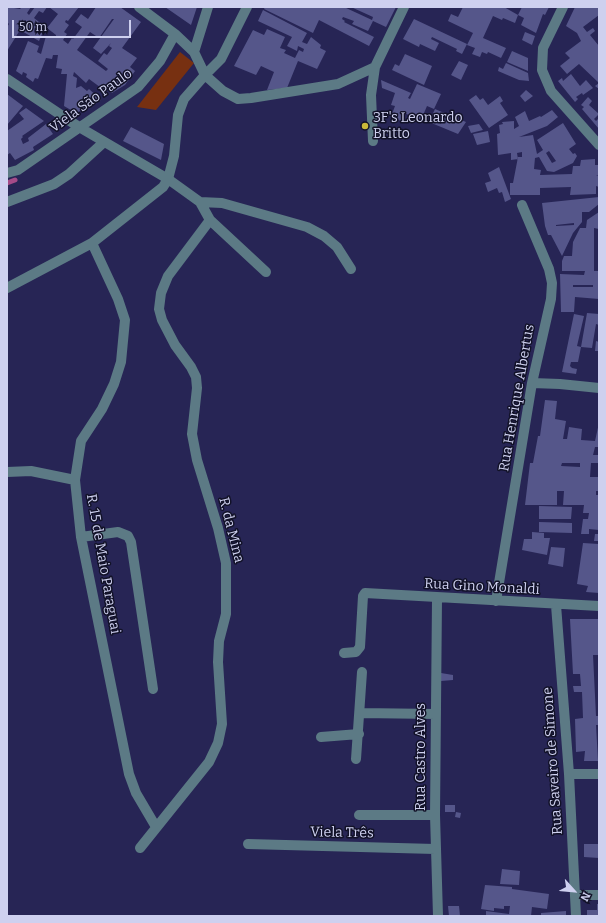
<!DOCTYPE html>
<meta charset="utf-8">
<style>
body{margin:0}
#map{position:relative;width:606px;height:923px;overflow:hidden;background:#272555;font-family:Bitter,serif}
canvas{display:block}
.frame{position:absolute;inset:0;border:8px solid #ced0ef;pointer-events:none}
.north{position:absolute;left:554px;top:871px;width:40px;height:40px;-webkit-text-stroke:3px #121228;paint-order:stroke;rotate:117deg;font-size:11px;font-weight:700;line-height:16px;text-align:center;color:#ced0ef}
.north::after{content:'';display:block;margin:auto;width:14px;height:18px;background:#ced0ef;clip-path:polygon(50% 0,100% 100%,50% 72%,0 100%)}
.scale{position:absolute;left:12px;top:20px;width:119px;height:18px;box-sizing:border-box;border:2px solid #ced0ef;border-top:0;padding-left:5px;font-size:12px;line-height:14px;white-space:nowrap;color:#ced0ef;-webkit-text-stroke:3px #121228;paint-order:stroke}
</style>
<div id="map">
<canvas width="606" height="923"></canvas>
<div class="frame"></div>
<div class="north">N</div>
<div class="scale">50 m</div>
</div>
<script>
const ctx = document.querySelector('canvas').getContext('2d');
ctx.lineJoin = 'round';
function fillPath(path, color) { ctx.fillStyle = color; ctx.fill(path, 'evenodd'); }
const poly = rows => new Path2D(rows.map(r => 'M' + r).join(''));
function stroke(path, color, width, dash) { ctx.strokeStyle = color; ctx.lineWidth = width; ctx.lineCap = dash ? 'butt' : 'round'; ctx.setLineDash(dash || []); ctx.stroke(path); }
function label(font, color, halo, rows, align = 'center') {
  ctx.font = font + ' Bitter,serif'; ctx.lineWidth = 3; ctx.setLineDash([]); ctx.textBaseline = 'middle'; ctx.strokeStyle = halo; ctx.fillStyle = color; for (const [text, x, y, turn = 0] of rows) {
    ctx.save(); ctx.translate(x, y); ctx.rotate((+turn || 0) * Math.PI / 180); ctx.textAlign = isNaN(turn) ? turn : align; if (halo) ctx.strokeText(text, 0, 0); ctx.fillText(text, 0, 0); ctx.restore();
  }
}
const green = poly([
 [180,52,194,63,156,110,137,107]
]);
const stream = poly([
 [7,183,15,180]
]);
const building = poly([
 [8,7,20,9,22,7,31,7,27,13,29,15,35,7,47,7,43,13,39,11,34,18,44,26,42,29,44,30,39,41,20,30,7,51,7,27,9,24,7,22],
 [49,7,79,7,68,21,66,20,65,22,69,25,64,32,67,34,63,40,68,44,72,38,73,39,82,27,75,22,81,14,88,19,96,7,120,7,141,22,122,48,137,58,130,67,135,71,125,85,112,93,110,92,115,89,108,84,104,90,89,79,86,83,74,72,73,76,77,78,76,88,81,86,87,91,89,89,101,100,76,113,64,106,67,74,61,74,62,69,56,68,58,55,53,55,52,59,46,58,38,79,35,78,33,82,26,77,27,74,23,72,22,75,16,71,28,41,39,46,37,52,41,54,46,36,56,38,56,35,47,28,58,14],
 [112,19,114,19,93,48,101,54,111,43,109,46,112,48,107,55,104,53,98,61,108,69,106,71,77,50,90,32,99,38],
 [165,7,197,7,191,25],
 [265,7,344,7,372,20,373,17,351,7,396,7,386,27,373,21,368,31,352,24,354,21,343,17,342,19,345,21,344,22,374,37,369,46,319,20,313,33,264,9],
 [463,7,504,7,518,15,522,7,549,7,545,15,543,14,536,33,521,25,524,18,518,15,515,23,503,18,502,20,493,16,483,38,506,48,501,58,488,52,487,54,482,52,480,57,472,54,475,48,467,45,473,33,448,21,451,14,458,17],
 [575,7,599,7,599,15,583,27,587,32,593,28,595,31,590,35,599,46,599,89,595,86,599,83,579,64,567,74,560,66,570,58,565,53,581,41,577,33,566,26],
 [263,10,307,33,302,42,307,44,311,37,321,45,320,48,326,51,317,69,298,61,287,88,267,90,274,72,261,66,256,75,234,66,253,30,264,35,267,29,285,37,280,48,286,50,284,53,295,58,299,50,303,52,304,49,298,46,297,51,287,46,292,37,258,21],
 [414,19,467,44,462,54,456,51,457,49,432,37,431,39,439,43,435,51,420,44,419,47,403,39],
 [525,32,535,36,532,45,522,40],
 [512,51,528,58,528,71,507,62],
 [405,54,432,66,424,85,392,70,395,64,399,66],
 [459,61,468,65,461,80,451,75],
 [506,63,528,73,529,81,519,80,498,71,499,67,503,69],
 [571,74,580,86,586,80,593,88,583,95,582,93,576,97,578,99,575,102,558,81,562,78,563,81],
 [381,80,411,93,408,98,410,99,417,84,441,94,434,109,427,106,421,120,404,113,401,121,387,115,386,111,392,114,395,106,391,105,395,93,382,88],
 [526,90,533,96,525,102,520,96],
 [7,94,23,106,7,125],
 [476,95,480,100,483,98,488,105,500,96,503,101,500,103,508,115,489,128,469,100],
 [588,97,592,101,589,105,599,114,594,119,596,121,599,118,599,129,582,109,584,107,581,105],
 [26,108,44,121,22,136,23,137,21,139,23,144,29,141,28,138,46,124,53,134,33,147,34,150,15,160,10,153,7,155,7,131,24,119,19,113],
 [435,109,442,112,466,122,458,134,429,122],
 [552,110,558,117,547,126,519,137,533,135,537,154,543,150,537,140,563,123,576,144,569,149,573,154,575,153,577,156,573,163,554,172,547,171,539,157,535,158,534,169,541,170,540,175,572,174,573,166,580,166,581,160,595,159,595,165,599,165,599,175,596,176,599,176,599,187,596,186,596,194,570,195,571,187,540,188,540,195,510,195,510,183,513,183,518,157,522,157,522,152,517,153,518,159,511,160,511,153,498,155,497,134,500,133,499,125,503,124,502,122,514,121,514,129,519,126,515,117,525,111,529,121,540,116,541,117],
 [549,151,556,161,552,163,546,153],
 [479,124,483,130,471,133,468,126],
 [131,127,164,144,161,160,123,141],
 [488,131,490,142,477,145,473,134],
 [499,167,511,199,505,202,502,192,499,193,497,188,488,192,485,183,491,181,488,173],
 [599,197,599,204,589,212,582,212,582,222,573,233,562,256,551,235,548,235,545,226,542,203],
 [574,223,574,225,556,226,556,225],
 [599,212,599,229,594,228,594,271,599,271,599,299,575,297,574,312,561,312,560,274,584,275,585,271,562,271,562,261,564,256,572,256,573,242,580,228,586,228,587,220],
 [573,285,593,285,593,287,573,287],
 [587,313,599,314,599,325,596,324,592,348,581,347],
 [574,314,584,316,577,346,581,347,578,362,571,362,570,366,572,368,577,369,576,374,562,372],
 [596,341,599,342,599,351,595,351],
 [545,400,557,401,555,419,566,421,563,439,567,439,569,427,582,429,581,440,595,441,599,423,599,447,595,447,593,455,599,455,599,463,591,463,590,477,599,477,599,491,596,491,596,495,599,495,599,530,589,529,589,534,581,534,583,519,588,519,589,513,583,513,584,505,563,505,564,491,557,491,557,505,525,505,530,463,533,463,538,436,540,436],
 [562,463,580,463,580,467,561,466],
 [539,506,572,507,571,519,539,519],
 [539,522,572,523,572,533,539,532],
 [532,532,544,533,544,538,550,538,547,555,522,550,524,539,532,539],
 [595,534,599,534,599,541,594,541],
 [583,543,599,544,599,593,586,592,588,586,577,584],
 [551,547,565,548,563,567,548,564],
 [570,619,599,619,599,655,593,655,596,716,599,716,599,725,596,725,598,761,584,761,585,751,576,752,575,719,583,718,582,692,574,692,573,686,581,686,580,674,573,674],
 [441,673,453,675,453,680,441,681],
 [445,805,455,805,455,812,445,812],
 [456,812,461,813,460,818,455,817],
 [584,844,599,844,599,858,584,857],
 [502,869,520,871,519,885,500,884],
 [485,885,512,887,512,889,549,894,547,909,532,907,531,916,486,916,486,911,509,914,510,906,504,906,504,909,494,908,494,911,481,909],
 [597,904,599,904,599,916,587,916,587,910,597,910],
 [448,906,459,906,460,916,449,916],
 [566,911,566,916,541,916,541,913]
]);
const minor = poly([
 [139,7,175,34,194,52,205,75,223,91,238,99,251,98,338,84,375,67,404,7],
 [563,7,543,48,542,70,551,91,599,145],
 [194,52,208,7],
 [7,79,79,127,168,179,200,202,222,203,307,227,324,236,337,247,351,269],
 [373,141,371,95,375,67],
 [7,173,18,170,138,87,160,61,175,34],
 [7,202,54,184,69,174,104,142],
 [200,202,210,220,266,272],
 [92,243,118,299,125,320,121,362,114,384,102,409,81,441,75,480,81,537,129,774,136,793,156,827],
 [7,288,92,243,163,187,168,179,174,156,178,115,184,99,205,75,221,59,247,7],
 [532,383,560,384,599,388],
 [7,472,31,471,75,480],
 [81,537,118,532,128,536,131,542,153,689],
 [437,599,435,815,438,916],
 [496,601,532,383,551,299,552,283,549,269,522,205],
 [556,605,569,774,576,916],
 [344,653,356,652,360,647,363,596,365,593,599,606],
 [360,713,436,714],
 [321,737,359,734],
 [356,759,362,672],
 [569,774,599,774],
 [359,815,435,815],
 [248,844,435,849],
 [140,848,209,762,218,743,222,724,218,662,219,641,226,614,226,563,218,528,197,460,192,434,197,388,196,377,191,367,175,345,162,320,159,309,161,293,168,276,210,220],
 [575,895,599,895]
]);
const markers = [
 [365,126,4,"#cbba39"]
];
const streetNames = [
 ["Viela São Paulo",91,101,-36],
 ["Rua Henrique Albertus",517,398,-80],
 ["R. da Mina",231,530,76],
 ["R. 15 de Maio Paraguai",103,564,80],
 ["Rua Gino Monaldi",482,587,3],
 ["Rua Castro Alves",421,757,-90],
 ["Rua Saveiro de Simone",553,761,-94],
 ["Viela Três",342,833,1]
];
const poiNames = [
 ["3F's Leonardo",373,118],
 ["Britto",373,134]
];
fillPath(green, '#773011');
stroke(stream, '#a54b88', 5);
fillPath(building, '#55568a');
stroke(minor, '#5c7a85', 10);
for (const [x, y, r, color] of markers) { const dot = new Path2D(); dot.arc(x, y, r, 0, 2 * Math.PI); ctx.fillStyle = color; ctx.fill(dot); stroke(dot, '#121228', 1.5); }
label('14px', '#ced0ef', '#121228', streetNames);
label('14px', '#ced0ef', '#121228', poiNames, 'left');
</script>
